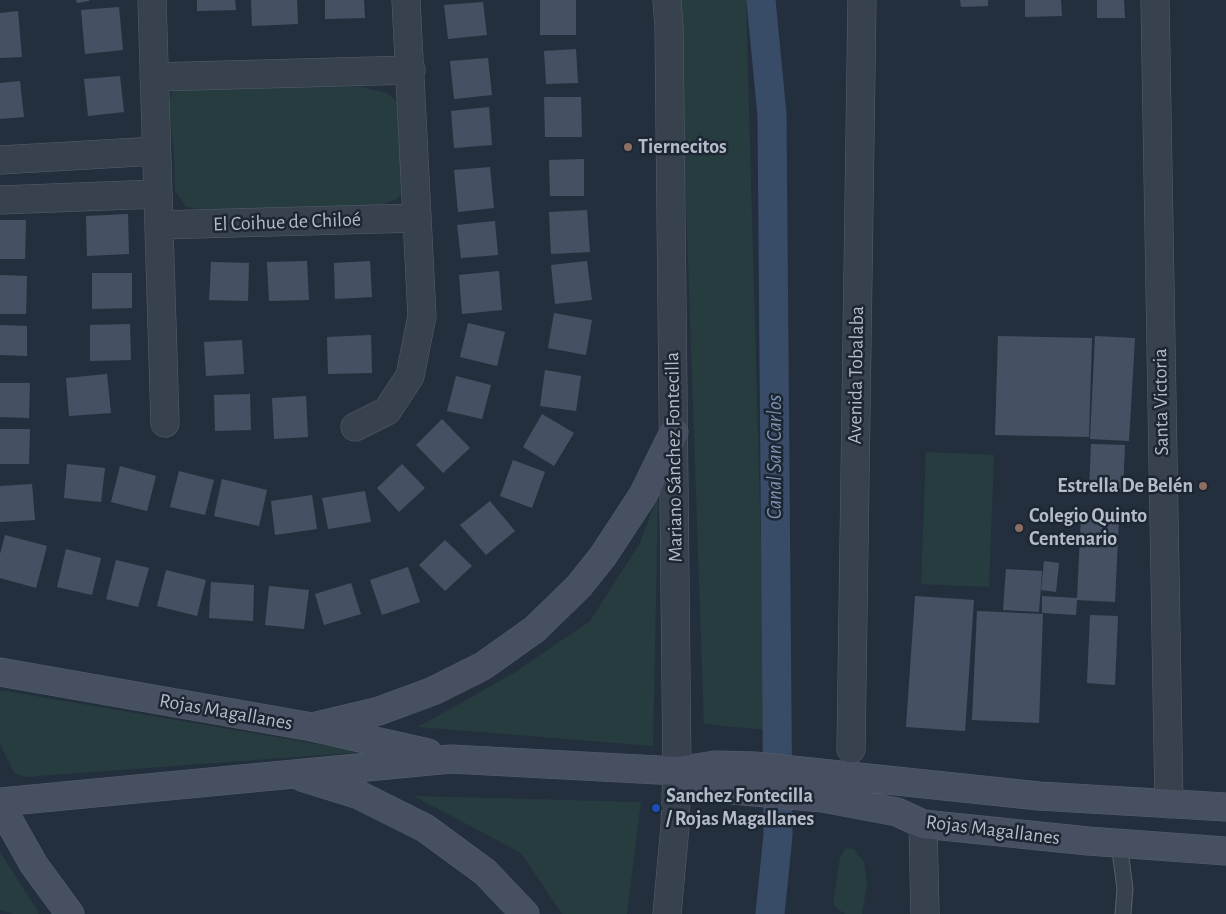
<!DOCTYPE html>
<meta charset="utf-8">
<style>
body{margin:0}
canvas{display:block;background:#242f3e}
</style>
<canvas width="1226" height="914"></canvas>
<script>
const ctx = document.querySelector('canvas').getContext('2d');
ctx.lineJoin = 'round';
function fillPath(path, color) { ctx.fillStyle = color; ctx.fill(path, 'evenodd'); }
const poly = rows => new Path2D(rows.map(r => 'M' + r).join(''));
function stroke(path, color, width, dash) { ctx.strokeStyle = color; ctx.lineWidth = width; ctx.lineCap = dash ? 'butt' : 'round'; ctx.setLineDash(dash || []); ctx.stroke(path); }
function label(font, color, halo, rows, align = 'center') {
  ctx.font = font + ' "Alegreya Sans",sans-serif'; ctx.lineWidth = 5; ctx.setLineDash([]); ctx.textBaseline = 'middle'; ctx.strokeStyle = halo; ctx.fillStyle = color; for (const [text, x, y, turn = 0] of rows) {
    ctx.save(); ctx.translate(x, y); ctx.rotate((+turn || 0) * Math.PI / 180); ctx.textAlign = isNaN(turn) ? turn : align; if (halo) ctx.strokeText(text, 0, 0); ctx.fillText(text, 0, 0); ctx.restore();
  }
}
const green = poly([
 [679,0,746,0,766,730,704,724],
 [206,80,361,87,387,93,402,107,407,188,397,199,375,207,221,211,186,207,175,191,174,154,169,105,172,92,185,81],
 [926,452,994,455,989,587,921,584],
 [658,495,653,746,418,727,514,673,590,621,640,543],
 [0,690,364,752,25,777,14,773,0,744],
 [414,796,641,802,627,914,562,914,521,853],
 [846,848,854,849,864,862,867,883,862,914,845,914,834,906,834,896,840,857],
 [0,852,39,913,38,914,14,914,0,910]
]);
const canal = poly([
 [761,0,772,115,778,835,770,914]
]);
const building = poly([
 [76,0,89,0,89,1,77,3],
 [197,0,235,0,236,10,197,11],
 [251,0,297,0,298,24,252,26],
 [325,0,364,0,365,18,325,19],
 [540,0,576,0,576,35,540,35],
 [960,0,988,0,988,6,961,7],
 [1025,0,1061,0,1062,16,1025,17],
 [1097,0,1124,0,1125,18,1097,18],
 [483,2,487,35,448,39,444,5],
 [119,7,123,50,85,54,81,10],
 [18,11,22,57,0,58,0,13],
 [576,49,578,83,546,84,544,51],
 [488,58,492,95,454,99,450,61],
 [120,76,124,112,88,116,84,79],
 [20,81,24,117,0,119,0,83],
 [544,97,581,97,582,137,545,137],
 [489,107,492,145,454,148,451,111],
 [584,159,584,196,550,196,549,160],
 [490,167,494,208,458,212,454,170],
 [587,210,590,252,551,254,549,212],
 [128,214,129,254,87,256,86,216],
 [0,220,26,220,25,259,0,259],
 [495,221,498,255,461,258,457,225],
 [307,261,309,300,269,301,267,262],
 [370,261,372,297,335,299,334,263],
 [587,261,592,300,555,304,551,265],
 [211,262,249,263,248,301,209,300],
 [499,271,502,310,462,314,459,275],
 [92,273,132,273,132,308,92,309],
 [0,275,27,276,26,314,0,314],
 [554,313,592,320,586,355,548,348],
 [468,323,505,332,497,366,460,357],
 [130,324,131,360,90,361,90,325],
 [0,325,27,326,27,356,0,355],
 [371,335,372,373,328,374,327,337],
 [998,336,1092,338,1089,437,995,435],
 [1095,336,1135,338,1129,441,1090,439],
 [242,340,244,374,206,376,204,342],
 [545,370,581,376,576,411,540,406],
 [107,374,111,413,69,416,66,378],
 [456,376,491,385,482,419,447,411],
 [0,383,30,383,29,418,0,417],
 [250,394,251,430,215,431,214,395],
 [306,396,308,437,274,439,272,398],
 [542,414,574,433,554,466,523,447],
 [442,419,470,448,443,473,416,445],
 [0,429,30,429,29,464,0,464],
 [1091,444,1125,445,1123,492,1089,491],
 [513,460,545,472,532,508,500,496],
 [67,464,105,468,101,502,64,498],
 [402,464,425,488,399,512,377,488],
 [120,466,156,476,147,511,111,502],
 [179,471,214,480,205,515,170,507],
 [222,479,267,490,259,526,214,516],
 [32,484,35,520,0,522,0,486],
 [365,491,371,522,328,529,322,498],
 [312,495,317,529,275,535,271,501],
 [490,501,515,531,486,555,460,525],
 [1081,516,1119,518,1115,602,1077,600,1076,615,1042,613,1042,596,1077,598],
 [5,535,47,546,36,588,0,578,0,554],
 [445,540,472,566,445,591,419,565],
 [66,549,101,558,92,595,57,587],
 [116,560,149,568,138,607,106,599],
 [1044,561,1059,563,1056,592,1041,590],
 [408,567,420,602,382,615,370,580],
 [1006,569,1042,571,1039,612,1003,610],
 [166,570,206,580,197,616,157,606],
 [211,582,254,585,253,621,209,618],
 [351,583,361,614,324,625,315,594],
 [269,586,309,590,304,629,265,625],
 [915,596,974,600,965,731,906,727],
 [977,611,1043,614,1039,723,972,720],
 [1090,615,1118,616,1115,685,1087,683]
]);
const lane = poly([
 [1119,843,1125,889,1123,914]
]);
const street = poly([
 [152,0,165,423],
 [667,0,669,27,677,771,675,826,667,914],
 [1155,0,1169,804],
 [154,77,411,70],
 [0,160,156,151],
 [0,200,158,194],
 [159,225,416,218],
 [355,427,387,411,410,376,422,316,406,0],
 [851,749,862,0],
 [923,824,925,914]
]);
const secondary = poly([
 [0,672,312,727,428,753],
 [312,727,379,711,433,691,483,666,535,629,579,586,603,556,643,495,674,432],
 [677,771,710,788,823,798,897,812,923,824,1088,841,1226,851],
 [304,778,359,795,425,828,485,872,525,914],
 [0,802,451,759,677,771,715,765,754,766,1039,796,1226,807],
 [0,805,34,865,70,914]
]);
const markers = [
 [628,147,5,"#8d6e63"],
 [1203,486,5,"#8d6e63"],
 [1019,528,5,"#8d6e63"],
 [656,808,5,"#1a4fb4"]
];
const poiNames = [
 ["Tiernecitos",638,147],
 ["Estrella De Belén",1193,486,"right"],
 ["Colegio Quinto",1029,516],
 ["Centenario",1029,539],
 ["Sanchez Fontecilla",666,796],
 ["/ Rojas Magallanes",666,819]
];
const streetNames = [
 ["El Coihue de Chiloé",287,222,-2],
 ["Avenida Tobalaba",856,375,-89],
 ["Santa Victoria",1161,402,-91],
 ["Mariano Sánchez Fontecilla",674,457,-91],
 ["Rojas Magallanes",226,712,10],
 ["Rojas Magallanes",993,830,7]
];
const waterNames = [
 ["Canal San Carlos",775,457,-90]
];
fillPath(green, '#263c3f');
stroke(canal, '#394c67', 29);
fillPath(building, '#455162');
stroke(lane, '#565f6c', 17);
stroke(street, '#565f6c', 29);
stroke(secondary, '#565f6c', 29);
stroke(lane, '#38414e', 15);
stroke(street, '#38414e', 28);
stroke(secondary, '#465061', 28);
for (const [x, y, r, color] of markers) { const dot = new Path2D(); dot.arc(x, y, r, 0, 2 * Math.PI); ctx.fillStyle = color; ctx.fill(dot); stroke(dot, '#1d2633', 2); }
label('bold 20px', '#b4bcc9', '#1d2633', poiNames, 'left');
label('20px', '#b4bcc9', '#1d2633', streetNames);
label('italic 21px', '#7c92b1', '#1d2633', waterNames);
</script>
